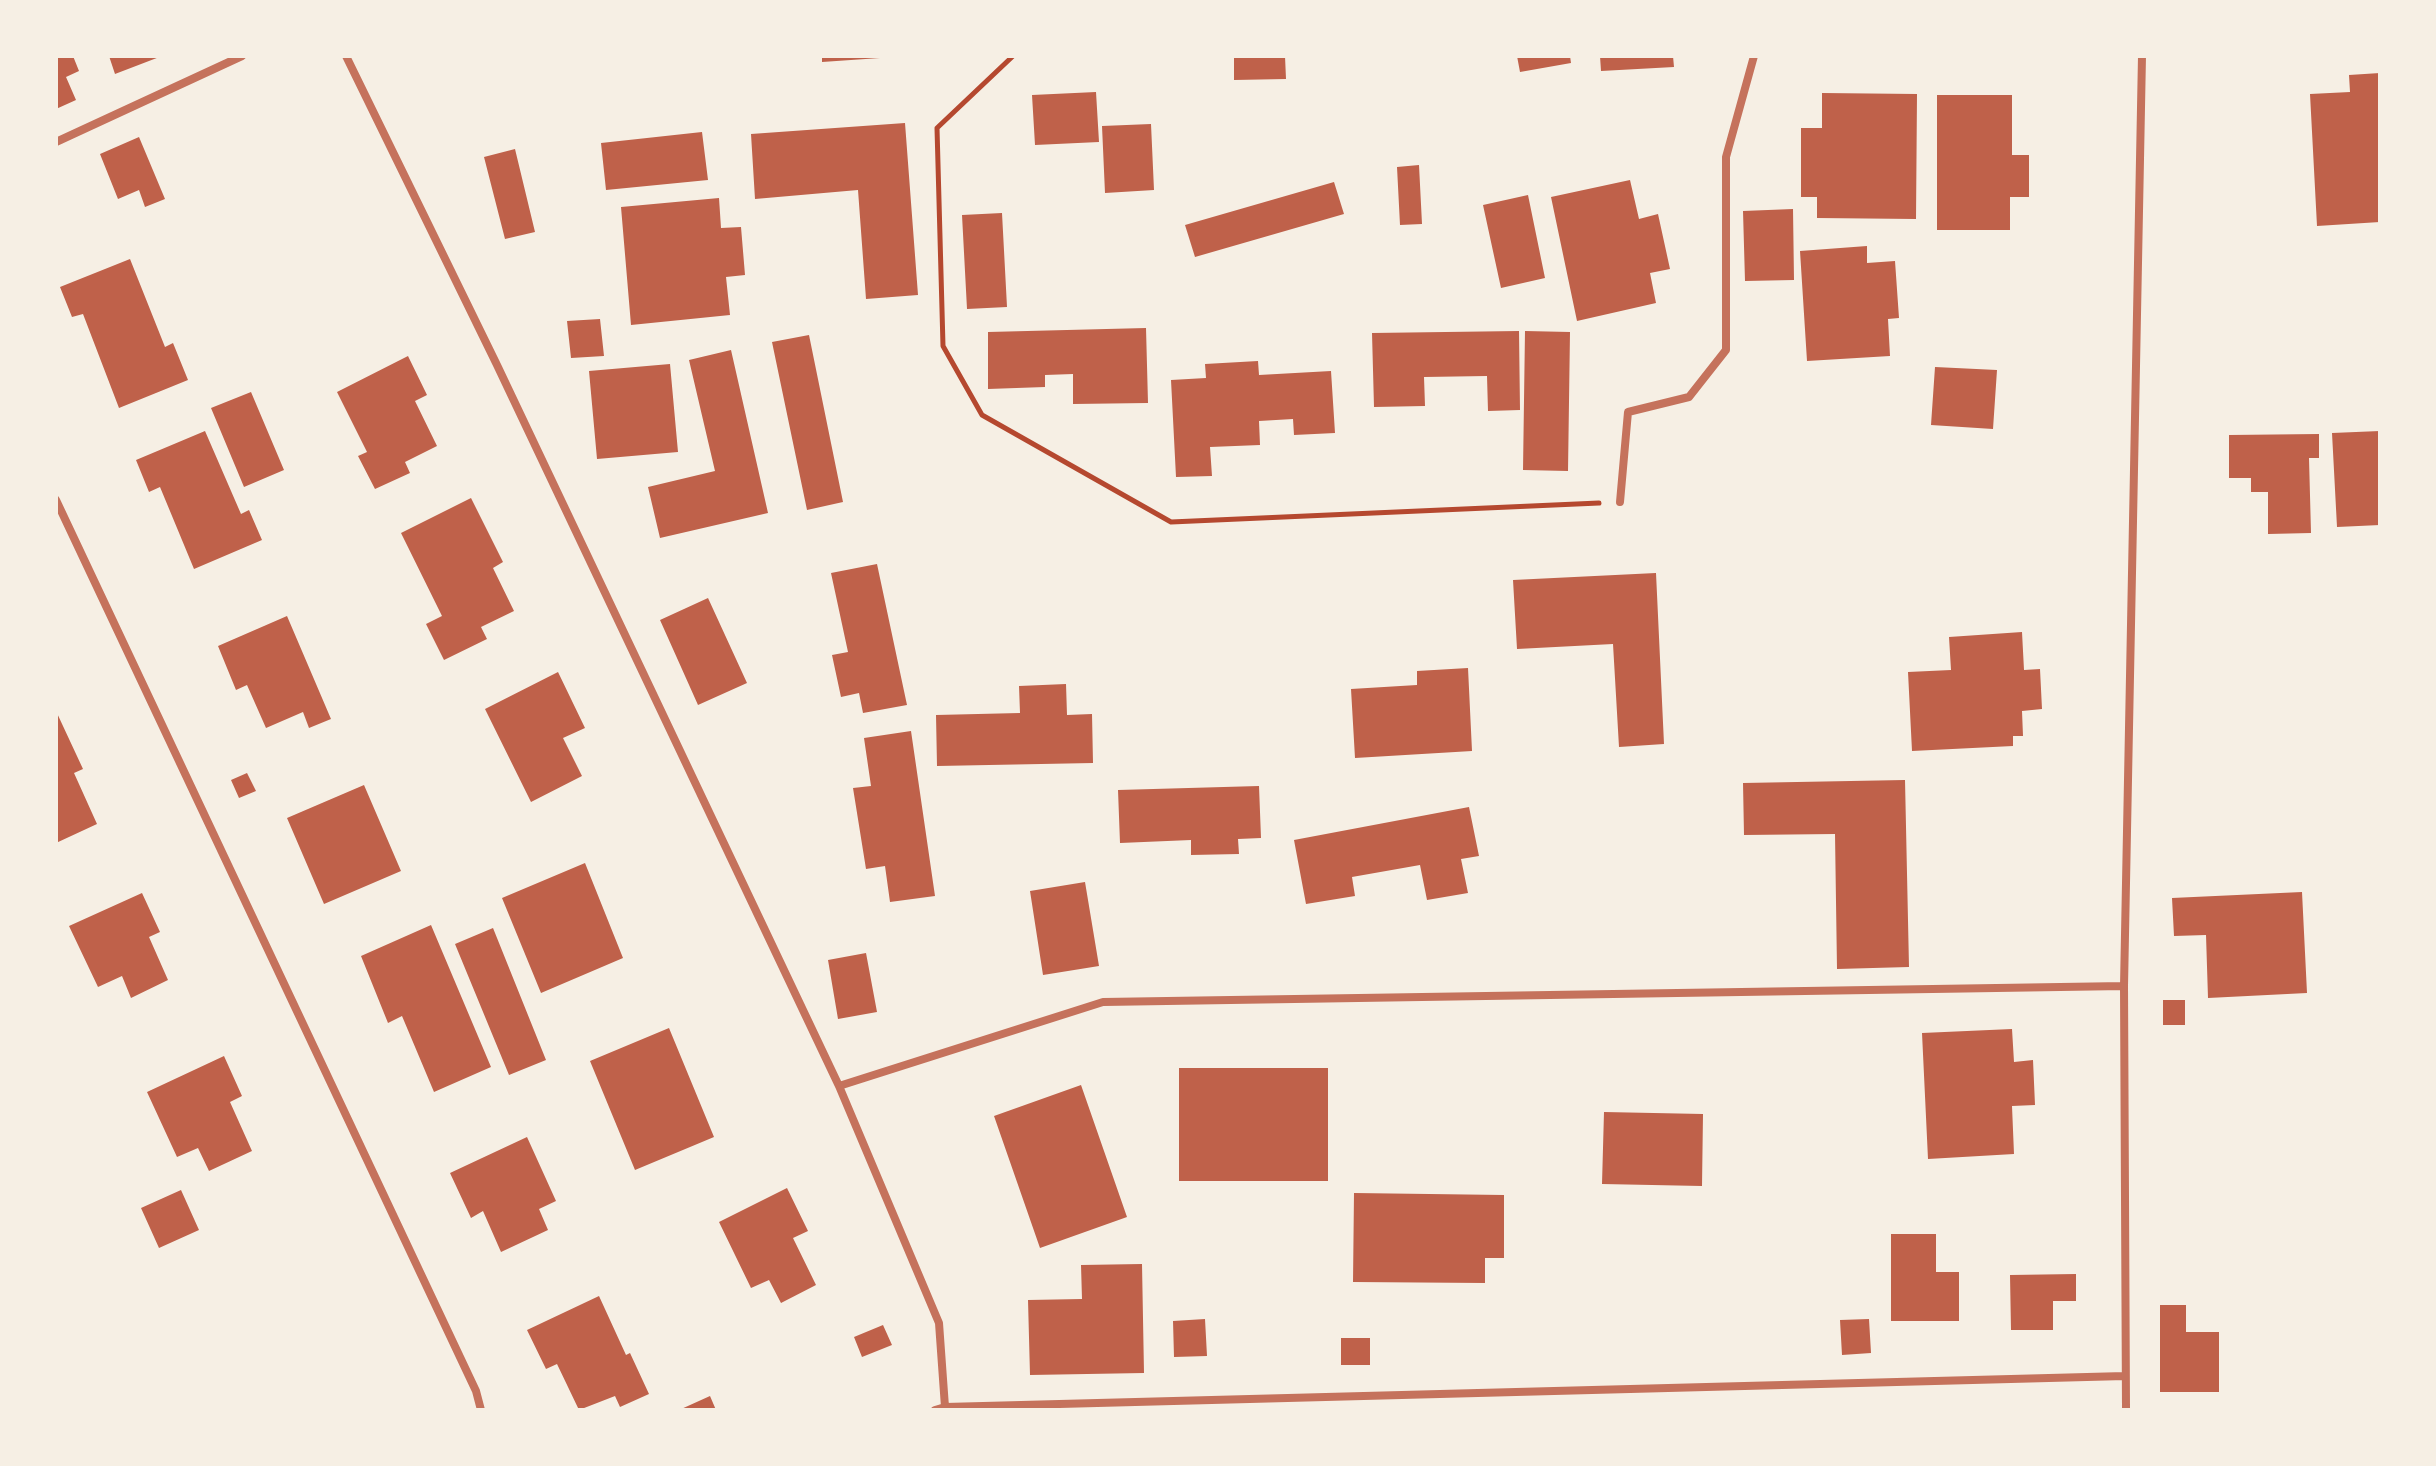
<!DOCTYPE html>
<style>
body{margin:0}
#map{position:relative;width:2436px;height:1466px;overflow:hidden;background:#f6efe4;font-family:Montserrat,sans-serif}
canvas{display:block}
.frame{position:absolute;inset:0;border:58px solid #f6efe4;pointer-events:none}
</style>
<div id="map">
<canvas width="2436" height="1466"></canvas>
<div class="frame"></div>
</div>
<script>
const ctx = document.querySelector('canvas').getContext('2d');
ctx.lineJoin = 'round';
function fillPath(path, color) { ctx.fillStyle = color; ctx.fill(path, 'evenodd'); }
const poly = rows => new Path2D(rows.map(r => 'M' + r).join(''));
function stroke(path, color, width, dash) { ctx.strokeStyle = color; ctx.lineWidth = width; ctx.lineCap = dash ? 'butt' : 'round'; ctx.setLineDash(dash || []); ctx.stroke(path); }
const building = poly([
 [56,56,73,56,79,71,66,77,76,100,56,109],
 [109,56,162,56,115,74],
 [822,56,879,56,880,58,822,62],
 [1234,56,1285,56,1286,79,1234,80],
 [1517,56,1570,56,1571,63,1520,72],
 [1600,56,1673,56,1674,67,1601,71],
 [2380,73,2380,222,2317,226,2310,94,2350,92,2349,75],
 [1096,92,1099,142,1035,145,1032,95],
 [1822,93,1917,94,1916,219,1817,218,1817,197,1801,197,1801,128,1822,128],
 [1937,95,2012,95,2012,155,2029,155,2029,197,2010,197,2010,230,1937,230],
 [905,123,918,295,866,299,858,190,755,199,751,134],
 [1151,124,1154,190,1105,193,1102,126],
 [702,132,708,180,606,190,601,143],
 [139,137,165,199,145,207,139,190,118,199,100,154],
 [515,149,535,232,505,239,484,157],
 [1419,165,1422,224,1400,225,1397,167],
 [1630,180,1639,219,1658,214,1670,269,1650,273,1656,303,1577,321,1551,197],
 [1334,182,1344,214,1195,257,1185,225],
 [1528,195,1545,278,1501,288,1483,205],
 [719,198,721,228,741,227,745,275,726,277,730,315,631,325,621,207],
 [1793,209,1794,280,1745,281,1743,211],
 [1002,213,1007,307,967,309,962,215],
 [1867,246,1867,263,1895,261,1899,318,1888,319,1890,356,1807,361,1800,251],
 [130,259,165,347,173,343,188,380,119,408,83,314,72,317,60,287],
 [600,319,604,356,571,358,567,321],
 [1146,328,1148,403,1073,404,1073,374,1045,375,1045,387,988,389,988,332],
 [1519,331,1520,410,1488,411,1487,376,1424,377,1425,406,1374,407,1372,333],
 [1525,331,1570,332,1568,471,1523,470],
 [809,335,843,502,807,510,772,342],
 [731,350,768,513,660,538,648,487,715,471,689,360],
 [408,356,427,395,415,401,437,446,405,462,410,473,375,489,358,456,367,452,337,392],
 [1258,361,1259,375,1331,371,1335,433,1294,435,1293,419,1259,421,1260,445,1210,447,1212,476,1176,477,1171,380,1206,378,1205,364],
 [670,364,678,452,597,459,589,371],
 [1935,367,1997,370,1993,429,1931,425],
 [251,392,284,470,244,487,211,408],
 [205,431,241,514,249,510,262,540,194,569,160,487,149,492,136,460],
 [2380,431,2380,525,2337,527,2332,433],
 [2319,434,2319,458,2309,458,2311,533,2268,534,2268,492,2251,492,2251,478,2229,478,2229,435],
 [471,498,503,562,493,568,514,611,481,627,487,639,444,660,426,624,442,616,401,533],
 [877,564,907,705,863,713,859,693,841,697,832,655,848,652,831,573],
 [1656,573,1664,744,1619,747,1613,644,1517,649,1513,580],
 [708,598,747,683,698,705,660,620],
 [287,616,331,719,309,728,303,712,266,728,247,685,236,690,218,646],
 [2022,632,2024,670,2040,669,2042,709,2022,711,2023,736,2013,736,2013,746,1912,751,1908,672,1951,670,1949,637],
 [1468,668,1472,751,1355,758,1351,689,1417,685,1417,671],
 [558,672,585,728,563,738,582,776,531,802,485,709],
 [1066,684,1067,715,1092,714,1093,763,937,766,936,715,1020,713,1019,686],
 [56,711,83,769,74,773,97,824,56,843],
 [911,731,935,896,890,902,885,866,866,869,853,788,871,786,864,738],
 [247,773,256,791,239,798,231,780],
 [1905,780,1909,967,1837,969,1835,834,1744,835,1743,783],
 [364,785,401,871,324,904,287,818],
 [1259,786,1261,838,1238,839,1239,854,1191,855,1191,840,1120,843,1118,790],
 [1469,807,1479,856,1461,859,1468,893,1427,900,1420,865,1352,877,1355,896,1306,904,1294,840],
 [585,863,623,958,541,993,502,898],
 [1085,882,1099,966,1043,975,1030,891],
 [2302,892,2307,993,2208,998,2206,935,2174,936,2172,898],
 [142,893,160,932,149,937,168,980,131,998,122,976,98,987,69,926],
 [431,925,491,1067,434,1092,402,1016,388,1023,361,956],
 [493,928,546,1060,509,1075,455,944],
 [866,953,877,1012,838,1019,828,960],
 [2163,1000,2185,1000,2185,1025,2163,1025],
 [669,1028,714,1137,635,1170,590,1061],
 [2012,1029,2014,1062,2033,1060,2035,1105,2012,1106,2014,1154,1928,1159,1922,1033],
 [224,1056,242,1096,230,1102,252,1151,209,1171,198,1148,177,1157,147,1092],
 [1179,1068,1328,1068,1328,1181,1179,1181],
 [1081,1085,1127,1217,1040,1248,994,1116],
 [1604,1112,1703,1114,1702,1186,1602,1184],
 [527,1137,556,1201,539,1209,548,1230,501,1252,483,1211,471,1218,450,1173],
 [787,1188,808,1231,793,1238,816,1285,781,1303,769,1280,751,1288,719,1222],
 [181,1190,199,1230,159,1248,141,1208],
 [1354,1193,1504,1195,1504,1258,1485,1258,1485,1283,1353,1282],
 [1891,1234,1936,1234,1936,1272,1959,1272,1959,1321,1891,1321],
 [1142,1264,1144,1373,1030,1375,1028,1300,1082,1299,1081,1265],
 [2076,1274,2076,1301,2053,1301,2053,1330,2011,1330,2010,1275],
 [599,1296,626,1355,630,1353,649,1394,620,1407,615,1396,579,1410,557,1364,546,1369,527,1330],
 [2160,1305,2186,1305,2186,1332,2219,1332,2219,1392,2160,1392],
 [1205,1319,1207,1356,1174,1357,1173,1321],
 [1869,1319,1871,1353,1842,1355,1840,1320],
 [883,1325,892,1345,862,1357,854,1337],
 [1341,1338,1370,1338,1370,1365,1341,1365],
 [710,1396,716,1410,679,1410]
]);
const path = poly([
 [1013,56,937,128,943,346,982,415,1171,522,1599,503]
]);
const minor = poly([
 [346,56,497,365,839,1086,939,1323,945,1407],
 [56,142,242,56],
 [56,500,476,1391,481,1410],
 [1620,502,1628,412,1689,397,1726,350,1726,157,1754,56],
 [839,1086,1103,1002,2124,986],
 [935,1410,945,1407,2125,1376],
 [2126,1410,2124,986,2142,56]
]);
fillPath(building, '#bf614a');
stroke(path, '#b5482f', 5);
stroke(minor, '#c5725c', 8);
</script>
